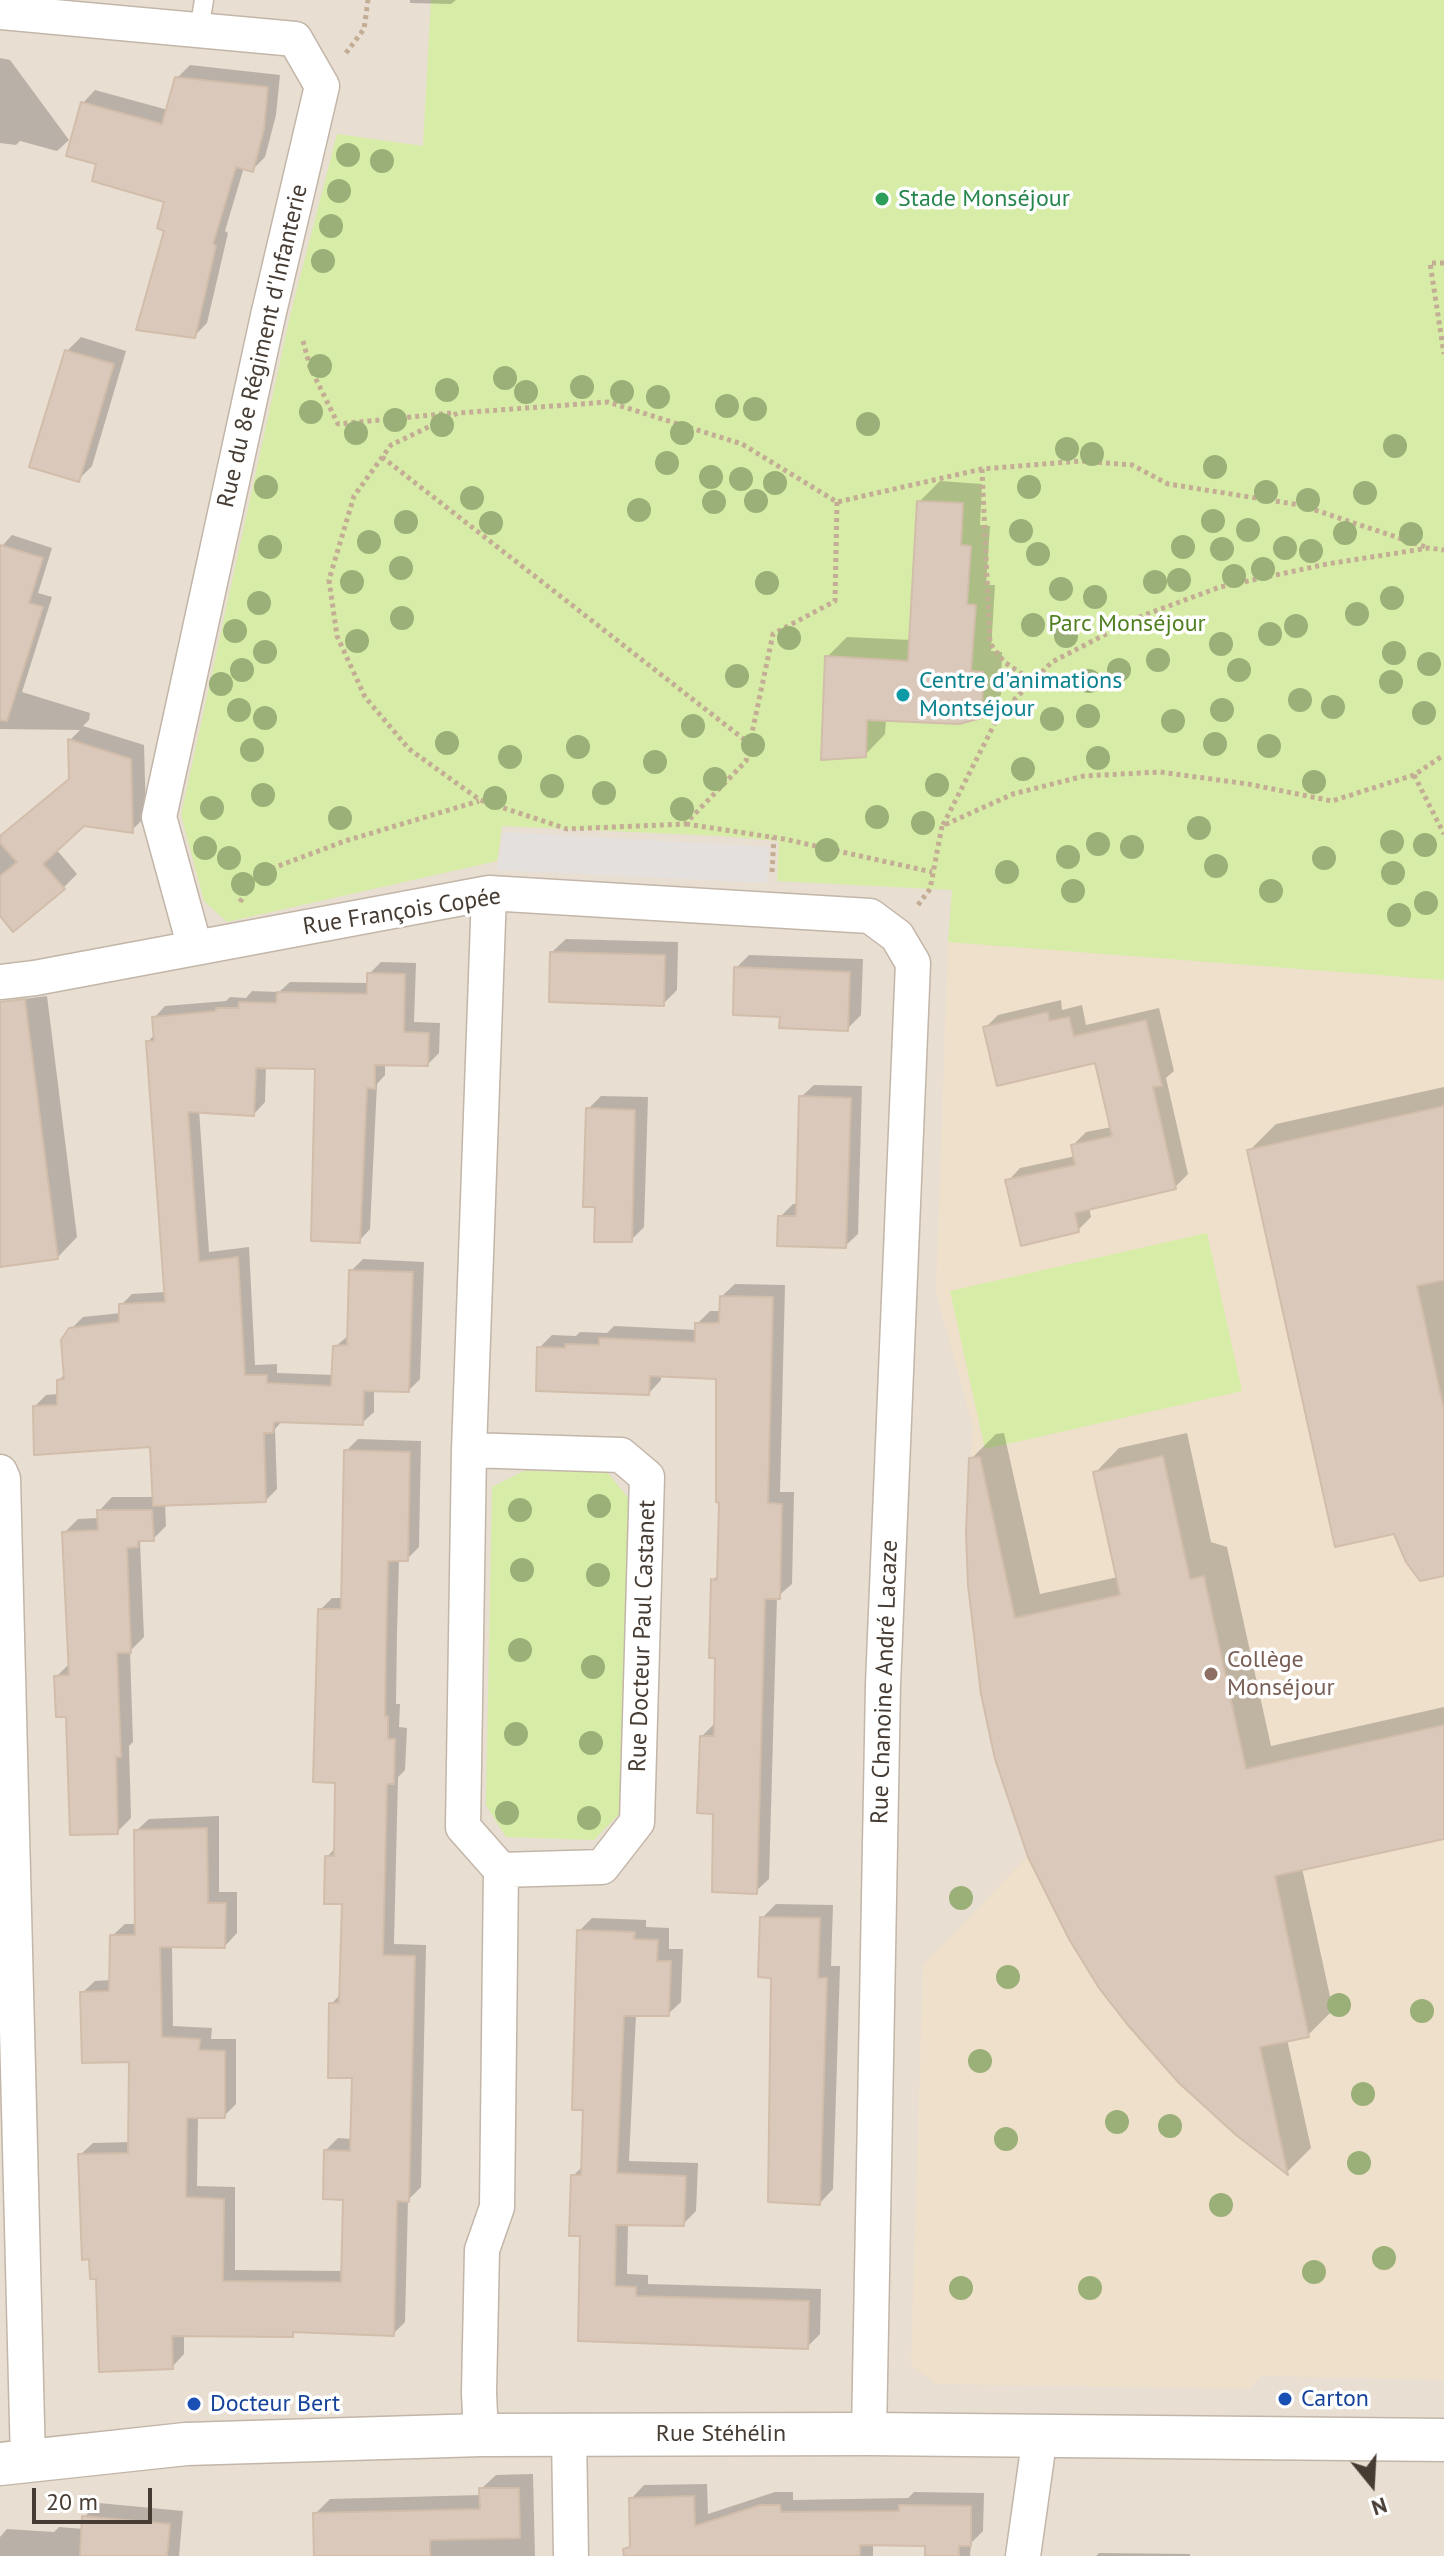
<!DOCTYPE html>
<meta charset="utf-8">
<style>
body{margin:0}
#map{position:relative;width:1444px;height:2556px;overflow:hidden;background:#f4ede3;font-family:"PT Sans",sans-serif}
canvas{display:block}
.north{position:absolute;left:1332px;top:2444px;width:80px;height:80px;-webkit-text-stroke:6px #fff;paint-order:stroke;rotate:162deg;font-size:22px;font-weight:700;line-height:32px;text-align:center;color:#463c33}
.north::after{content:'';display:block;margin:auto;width:28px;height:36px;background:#463c33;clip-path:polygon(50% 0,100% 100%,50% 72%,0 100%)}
.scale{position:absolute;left:32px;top:2488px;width:120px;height:36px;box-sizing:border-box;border:4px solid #463c33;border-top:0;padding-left:10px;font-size:24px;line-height:28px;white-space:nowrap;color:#463c33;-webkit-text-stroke:6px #fff;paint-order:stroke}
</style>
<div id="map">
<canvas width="1444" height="2556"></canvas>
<div class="north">N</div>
<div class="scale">20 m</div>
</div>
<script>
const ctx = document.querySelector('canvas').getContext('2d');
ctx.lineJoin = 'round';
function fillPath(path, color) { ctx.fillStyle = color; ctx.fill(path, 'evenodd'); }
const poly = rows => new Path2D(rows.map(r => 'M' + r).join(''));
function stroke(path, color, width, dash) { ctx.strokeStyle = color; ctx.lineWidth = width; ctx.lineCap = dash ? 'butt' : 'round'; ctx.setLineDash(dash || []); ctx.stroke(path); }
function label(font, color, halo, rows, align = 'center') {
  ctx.font = font + ' "PT Sans",sans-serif'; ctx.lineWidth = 7; ctx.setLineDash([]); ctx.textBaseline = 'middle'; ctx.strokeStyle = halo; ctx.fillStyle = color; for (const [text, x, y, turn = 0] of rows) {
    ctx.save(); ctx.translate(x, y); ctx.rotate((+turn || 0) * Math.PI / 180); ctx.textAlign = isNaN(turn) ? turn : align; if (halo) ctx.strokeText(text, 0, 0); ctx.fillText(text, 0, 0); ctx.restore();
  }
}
const residential = poly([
 [0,0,1444,0,1444,2556,0,2556]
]);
const education = poly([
 [948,942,1444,980,1444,2380,1261,2376,1249,2389,935,2384,911,2364,923,1965,1027,1857,995,1759,974,1653,966,1533,973,1427,936,1292]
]);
const green = poly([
 [431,0,1444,0,1444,980,948,942,952,890,777,881,779,841,721,836,502,826,497,861,227,922,204,901,181,815,290,316,337,134,423,146],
 [1207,1233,1242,1391,985,1449,950,1291],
 [524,1471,607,1472,629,1499,625,1808,594,1840,506,1837,486,1805,492,1487]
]);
const parking = poly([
 [504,832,769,847,767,883,497,870]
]);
const shadow = poly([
 [410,0,456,0,451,4,410,3],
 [0,58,10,60,69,140,57,151,20,141,16,145,0,143],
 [190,65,280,75,276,115,265,157,252,170,244,167,225,231,228,233,207,323,194,336,167,229,167,201,99,163,83,103,95,90,168,110,177,78],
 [81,337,126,351,92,466,79,479,67,351],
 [940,481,982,484,980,525,990,526,986,585,995,585,991,651,1002,652,1001,695,980,716,886,719,885,734,865,755,827,657,847,637,911,640,919,502],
 [12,535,52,548,38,593,52,597,22,692,90,713,89,720,83,726,144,745,146,816,132,830,83,824,56,849,77,874,63,888,0,913,0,837,71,778,70,740,80,730,0,729,0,552,2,546],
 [566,939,678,942,677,990,663,1004,552,952],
 [749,955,863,959,861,1015,847,1029,782,1015,736,968],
 [381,962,416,963,414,1022,440,1023,439,1053,428,1064,385,1063,385,1075,377,1084,370,1229,359,1241,317,1067,266,1066,265,1102,254,1114,199,1110,209,1252,249,1247,255,1365,277,1364,277,1373,334,1375,335,1347,349,1335,351,1271,363,1259,424,1262,420,1379,409,1390,374,1389,374,1412,362,1423,283,1420,275,1429,277,1489,266,1500,165,1504,166,1526,153,1539,143,1539,140,1542,144,1637,130,1651,133,1742,129,1746,131,1818,117,1832,68,1715,56,1677,70,1663,64,1533,78,1519,99,1518,99,1511,112,1497,154,1497,152,1445,35,1406,46,1395,59,1394,59,1380,65,1374,71,1329,83,1317,121,1313,121,1305,132,1294,166,1292,148,1042,155,1034,154,1018,165,1006,226,1001,230,997,246,998,252,991,279,992,290,982,369,983,369,974],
 [47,996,77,1237,57,1258,0,1265,0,1002],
 [1061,1000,1062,1010,1082,1005,1086,1025,1159,1008,1174,1071,1166,1078,1188,1174,1175,1187,1089,1208,1091,1217,1078,1230,1008,1181,1020,1168,1076,1156,1073,1145,1086,1132,1112,1127,1097,1061,985,1028,998,1015],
 [814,1085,862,1086,858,1234,845,1246,780,1217,793,1204,798,1204,801,1097],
 [1444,1087,1444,1574,1249,1151,1276,1124],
 [601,1096,648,1097,644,1227,631,1240,597,1205,588,1109],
 [735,1284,785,1285,780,1492,794,1492,792,1584,777,1597,769,1879,756,1891,715,1812,702,1736,714,1724,718,1656,713,1580,719,1574,721,1501,718,1377,661,1374,661,1380,649,1393,539,1348,552,1335,576,1336,580,1332,607,1333,614,1326,697,1330,697,1324,710,1311,722,1311,722,1296],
 [1004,1433,1040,1594,1118,1577,1095,1473,1119,1448,1187,1433,1211,1542,1227,1547,1271,1746,1444,1707,1444,1837,1302,1868,1333,2010,1308,2035,1287,2039,1311,2148,1287,2172,997,1759,976,1653,970,1585,971,1459,996,1434],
 [358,1439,421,1441,419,1547,407,1559,399,1559,397,1633,396,1704,400,1704,399,1727,407,1728,405,1770,398,1777,394,1944,426,1945,421,2187,408,2200,405,2322,393,2334,297,2330,292,2335,184,2334,184,2354,172,2367,98,2277,80,2155,93,2143,130,2142,131,2060,82,1993,95,1981,111,1980,112,1936,125,1924,137,1924,136,1831,149,1819,219,1816,219,1892,237,1892,237,1933,225,1946,172,1945,173,2026,212,2028,211,2039,236,2039,236,2104,224,2116,198,2116,197,2186,235,2187,235,2270,344,2271,346,2198,326,2150,338,2138,352,2139,354,2076,331,2004,342,1993,344,1902,327,1857,336,1847,337,1781,320,1610,332,1598,343,1598,346,1451],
 [776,1904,833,1905,831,1966,840,1966,833,2189,820,2203,762,1918],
 [592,1918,646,1920,646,1927,669,1928,669,1949,683,1949,681,2002,668,2014,636,2014,629,2161,698,2163,696,2211,683,2224,628,2223,627,2274,648,2275,648,2284,821,2289,820,2334,807,2347,580,2339,582,2234,573,2176,584,2165,585,2108,579,1931],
 [533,2474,535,2556,316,2556,315,2514,330,2499,481,2495,481,2489,496,2475],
 [707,2484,708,2514,775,2492,793,2492,793,2500,908,2498,914,2492,984,2493,983,2531,971,2543,970,2556,927,2556,927,2544,873,2543,873,2556,632,2556,631,2499,644,2485],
 [99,2503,183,2511,179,2556,0,2556,0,2537,7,2529,54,2532,59,2527,84,2529,84,2517],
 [1099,2553,1190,2554,1190,2556,1096,2556]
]);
const building = poly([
 [175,77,268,87,264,129,253,172,236,167,213,244,216,246,195,338,136,330,164,231,157,228,164,202,92,181,96,164,66,156,81,102,162,124,175,77],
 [65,350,114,364,79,482,29,467,65,350],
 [917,501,963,503,961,545,971,546,967,604,976,605,971,671,983,672,982,718,959,724,867,720,866,757,821,760,825,656,908,661,917,501],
 [0,545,43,558,29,603,43,607,7,721,0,720,0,545],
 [68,739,131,759,133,833,84,826,43,864,65,889,13,932,0,916,0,876,17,862,0,843,0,836,69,779,68,739],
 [550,952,665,955,664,1006,549,1002,550,952],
 [734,967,850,972,848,1031,779,1028,780,1017,733,1015,734,967],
 [367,973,405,974,404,1032,429,1033,428,1066,375,1065,375,1089,367,1088,360,1243,311,1241,315,1069,256,1068,254,1116,188,1112,199,1262,238,1257,245,1375,267,1375,267,1383,331,1386,333,1346,347,1345,349,1270,413,1272,409,1392,364,1391,363,1425,274,1422,273,1433,264,1433,266,1502,153,1506,150,1447,34,1455,33,1406,57,1405,57,1380,64,1379,61,1340,69,1328,119,1322,119,1304,165,1302,146,1041,154,1041,152,1017,216,1011,216,1008,238,1008,239,1002,276,1003,277,992,367,994,367,973],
 [25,999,58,1259,0,1267,0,1002,25,999],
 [1048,1012,1049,1021,1069,1017,1074,1036,1146,1020,1162,1086,1153,1087,1176,1189,1075,1213,1079,1232,1021,1246,1005,1180,1075,1165,1071,1145,1112,1136,1095,1063,997,1086,983,1027,1048,1012],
 [799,1096,851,1098,846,1248,777,1246,778,1216,796,1216,799,1096],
 [1444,1106,1444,1280,1417,1286,1444,1410,1444,1576,1420,1581,1406,1562,1394,1534,1335,1547,1247,1150,1444,1106],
 [586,1108,635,1110,632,1242,594,1242,595,1207,583,1207,586,1108],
 [720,1296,773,1297,768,1503,782,1504,780,1599,765,1599,757,1894,712,1892,713,1814,697,1813,700,1736,714,1736,715,1658,709,1658,711,1579,717,1580,719,1503,716,1502,716,1379,650,1376,649,1395,536,1391,537,1347,565,1348,565,1344,599,1345,599,1338,695,1342,695,1323,719,1323,720,1296],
 [344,1450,410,1452,408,1561,388,1561,386,1646,385,1716,388,1716,388,1739,395,1739,394,1784,387,1784,383,1955,415,1956,409,2202,397,2201,394,2336,293,2332,293,2337,172,2336,173,2369,99,2372,96,2279,90,2279,89,2259,82,2260,78,2154,128,2153,129,2062,82,2063,80,1992,109,1991,110,1935,135,1935,134,1830,207,1828,208,1903,226,1903,225,1948,160,1947,162,2037,200,2039,199,2050,225,2051,225,2118,187,2118,186,2197,224,2199,223,2281,341,2282,343,2200,323,2199,324,2150,350,2151,352,2078,328,2078,329,2003,339,2003,342,1904,324,1904,325,1856,334,1856,335,1783,313,1782,318,1609,341,1609,344,1450],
 [1163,1456,1190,1579,1204,1576,1246,1769,1444,1725,1444,1839,1275,1876,1309,2037,1260,2047,1288,2175,1236,2135,1179,2083,1127,2024,1099,1988,1069,1939,1028,1857,995,1759,981,1694,968,1585,966,1533,969,1458,980,1457,1015,1618,1120,1595,1093,1472,1163,1456],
 [97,1510,152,1510,154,1541,138,1541,138,1547,127,1548,131,1653,117,1653,121,1757,116,1757,118,1834,70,1835,66,1717,56,1717,54,1676,69,1675,62,1532,98,1530,97,1510],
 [760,1917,820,1918,818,1978,827,1978,820,2205,768,2202,771,1978,758,1977,758,1975,760,1917],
 [577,1930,635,1932,634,1939,658,1940,657,1961,671,1961,669,2016,624,2016,617,2173,686,2176,684,2226,616,2225,615,2286,636,2287,636,2296,809,2301,808,2349,578,2341,580,2236,569,2236,571,2175,581,2175,583,2110,572,2110,577,1930],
 [479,2488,519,2488,520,2538,430,2540,430,2556,314,2556,313,2513,480,2509,479,2488],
 [694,2496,695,2526,760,2505,780,2505,781,2512,899,2511,899,2505,971,2506,971,2546,959,2546,959,2556,925,2556,925,2546,860,2545,860,2556,624,2556,623,2549,630,2547,629,2498,694,2496],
 [82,2516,170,2524,167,2556,80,2556,82,2516]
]);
const path = poly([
 [346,53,364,29,368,0],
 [1444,263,1430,263,1444,354],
 [303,341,310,367,338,424,452,413],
 [382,457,750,744],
 [982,469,990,643,1004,662,1033,681,1073,688],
 [837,502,835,601,773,634,746,761,685,824,567,829,480,800,409,749,365,697,337,636,329,580,354,496,391,445,458,413,608,402,742,444,837,502,982,469,1081,461,1132,465,1168,484,1300,505,1429,548],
 [1414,775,1444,834],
 [686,824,784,839,932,872],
 [943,825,999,715,1052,662,1139,617,1220,587,1327,564,1429,548,1444,550],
 [772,872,774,837],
 [240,902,257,874,345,841,479,801],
 [918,905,930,889,942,826,1013,794,1084,776,1160,772,1248,784,1332,801,1414,775,1444,755]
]);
const service = poly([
 [199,30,204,0]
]);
const minor = poly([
 [0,12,295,39,322,86,268,316,159,817,195,948],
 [0,982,35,978,489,893,870,916,897,936,913,963,883,1684,869,2434],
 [469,1450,621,1455,647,1477,637,1822,602,1867,501,1870],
 [0,1472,3,1479,28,2462],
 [569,2434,571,2556],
 [481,2435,479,2393,482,2250,497,2207,501,1870,463,1827,469,1450,489,893],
 [1023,2556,1040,2435]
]);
const tertiary = poly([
 [0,2464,186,2444,481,2435,869,2434,1444,2440]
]);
const trees = [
 [348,155],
 [382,161],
 [339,191],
 [331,226],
 [323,261],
 [320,366],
 [505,378],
 [582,387],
 [447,390],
 [526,392],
 [622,392],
 [658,397],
 [727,406],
 [755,409],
 [311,412],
 [395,420],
 [868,424],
 [442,425],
 [356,433],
 [682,433],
 [1395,446],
 [1067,449],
 [1092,454],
 [667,463],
 [1215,467],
 [711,477],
 [741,479],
 [775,483],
 [266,487],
 [1029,487],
 [1266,492],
 [1365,493],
 [472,498],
 [1308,500],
 [756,501],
 [714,502],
 [639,510],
 [1213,521],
 [406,522],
 [491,523],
 [1248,530],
 [1021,531],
 [1345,533],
 [1411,534],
 [369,542],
 [270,547],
 [1183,547],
 [1285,548],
 [1222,549],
 [1311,551],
 [1038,554],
 [401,568],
 [1263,569],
 [1234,576],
 [1179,580],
 [352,582],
 [1155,582],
 [767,583],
 [1061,589],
 [1095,597],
 [1392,598],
 [259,603],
 [1357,614],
 [402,618],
 [1033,625],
 [1296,626],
 [235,631],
 [1270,634],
 [1066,636],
 [789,638],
 [357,641],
 [1221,644],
 [265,652],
 [1394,653],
 [1158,660],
 [1429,664],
 [242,670],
 [1119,670],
 [1239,670],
 [737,676],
 [1089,681],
 [1391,682],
 [221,684],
 [1300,700],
 [1333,707],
 [239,710],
 [1222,710],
 [1424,713],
 [1088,716],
 [265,718],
 [1052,719],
 [1173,721],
 [693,726],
 [447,743],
 [1215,744],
 [753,745],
 [1269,746],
 [578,747],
 [252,750],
 [510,757],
 [1098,758],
 [655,762],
 [1023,769],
 [715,779],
 [1314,782],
 [937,785],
 [552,786],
 [604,793],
 [263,795],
 [495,798],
 [212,808],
 [682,809],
 [877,817],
 [340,818],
 [923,823],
 [1199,828],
 [1392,842],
 [1098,844],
 [1425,845],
 [1132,847],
 [205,848],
 [827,850],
 [1068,857],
 [229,858],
 [1324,858],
 [1216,866],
 [1007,872],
 [1393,873],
 [265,874],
 [243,884],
 [1073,891],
 [1271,891],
 [1426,903],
 [1399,915],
 [599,1506],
 [520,1510],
 [522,1570],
 [598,1575],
 [520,1650],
 [593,1667],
 [516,1734],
 [591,1743],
 [507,1813],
 [589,1818],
 [961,1898],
 [1008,1977],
 [1339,2005],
 [1422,2011],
 [980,2061],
 [1363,2094],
 [1117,2122],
 [1170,2126],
 [1006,2139],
 [1359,2163],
 [1221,2205],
 [1384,2258],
 [1314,2272],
 [961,2288],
 [1090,2288]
];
const markers = [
 [882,199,8,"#2e9e5b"],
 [903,695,8,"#0f9aa8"],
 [1211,1674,8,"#8d6e63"],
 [1285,2399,8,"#1a4fb4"],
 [194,2404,8,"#1a4fb4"]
];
const leisureNames = [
 ["Stade Monséjour",898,199]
];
const streetNames = [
 ["Rue du 8e Régiment d'Infanterie",263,346,-77],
 ["Rue François Copée",402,912,-9],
 ["Rue Docteur Paul Castanet",643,1636,-88],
 ["Rue Chanoine André Lacaze",885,1682,-88],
 ["Rue Stéhélin",721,2434]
];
const parkNames = [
 ["Parc Monséjour",1127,624]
];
const cultureNames = [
 ["Centre d'animations",919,681],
 ["Montséjour",919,709]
];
const educationNames = [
 ["Collège",1227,1660],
 ["Monséjour",1227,1688]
];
const transitNames = [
 ["Carton",1301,2399],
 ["Docteur Bert",210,2404]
];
fillPath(residential, '#e8ded1');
fillPath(education, '#efe0cb');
fillPath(green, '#d7eda7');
fillPath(parking, '#e4e0dd');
fillPath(shadow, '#0003');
fillPath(building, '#dac9bb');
stroke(building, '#d2bdaa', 2);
stroke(service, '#c3b6a8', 21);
stroke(minor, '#c3b6a8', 37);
stroke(tertiary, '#c3b6a8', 45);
stroke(path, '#c4ad95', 5, [4, 4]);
stroke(service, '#fff', 18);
stroke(minor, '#fff', 34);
stroke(tertiary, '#fff', 42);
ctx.fillStyle = '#9ab078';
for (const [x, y] of trees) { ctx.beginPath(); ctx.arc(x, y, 12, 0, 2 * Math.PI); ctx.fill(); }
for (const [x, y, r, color] of markers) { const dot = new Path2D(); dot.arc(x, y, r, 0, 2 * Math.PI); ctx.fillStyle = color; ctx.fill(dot); stroke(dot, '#fff', 3); }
label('24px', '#27864d', '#fff', leisureNames, 'left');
label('24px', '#463c33', '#fff', streetNames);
label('24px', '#507f20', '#fff', parkNames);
label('24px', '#0d838f', '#fff', cultureNames, 'left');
label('24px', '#785e54', '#fff', educationNames, 'left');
label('24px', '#164399', '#fff', transitNames, 'left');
</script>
